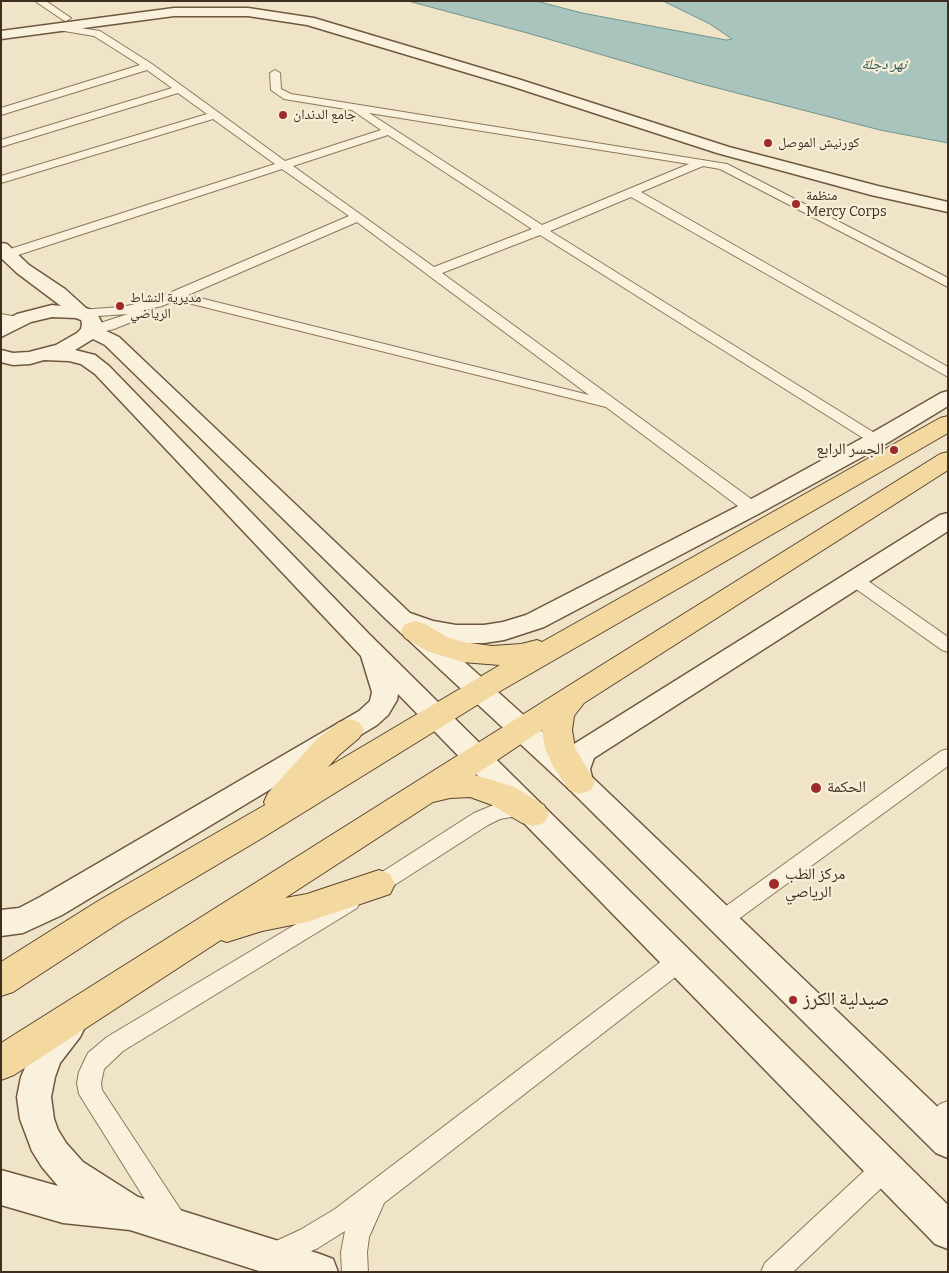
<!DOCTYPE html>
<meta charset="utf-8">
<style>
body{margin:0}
#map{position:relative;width:949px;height:1273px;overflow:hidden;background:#f0e4c8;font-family:Bitter,serif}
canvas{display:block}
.frame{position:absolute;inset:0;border:2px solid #3d2e20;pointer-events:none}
</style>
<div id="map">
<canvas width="949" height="1273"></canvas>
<div class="frame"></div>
</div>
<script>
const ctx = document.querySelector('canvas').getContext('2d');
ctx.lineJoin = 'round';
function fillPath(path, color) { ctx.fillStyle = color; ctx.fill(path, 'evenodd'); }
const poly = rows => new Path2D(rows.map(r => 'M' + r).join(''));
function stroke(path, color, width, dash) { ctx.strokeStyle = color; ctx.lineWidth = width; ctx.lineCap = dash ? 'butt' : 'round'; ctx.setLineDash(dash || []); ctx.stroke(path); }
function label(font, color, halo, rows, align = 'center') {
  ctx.font = font + ' Bitter,"Noto Naskh Arabic",serif'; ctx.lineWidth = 4.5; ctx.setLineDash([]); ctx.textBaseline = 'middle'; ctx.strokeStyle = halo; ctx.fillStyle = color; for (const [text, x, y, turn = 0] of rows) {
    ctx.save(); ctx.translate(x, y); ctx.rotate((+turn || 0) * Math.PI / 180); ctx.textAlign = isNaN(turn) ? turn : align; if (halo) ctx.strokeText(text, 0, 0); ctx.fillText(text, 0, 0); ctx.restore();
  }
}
const water = poly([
 [408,1,536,1,582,13,726,40,732,39,710,24,663,1,948,1,948,143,880,130,698,83,531,34,408,1]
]);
const street = poly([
 [35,1,46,1,71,18,66,21,63,20,35,1],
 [55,24,100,31,152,64,285,161,381,130,352,110,284,99,271,90,270,73,275,70,280,73,281,89,291,94,727,164,948,278,948,287,720,169,703,166,641,192,948,367,948,377,631,197,550,231,881,437,883,440,881,443,871,443,540,235,442,273,758,504,760,508,758,512,746,512,606,407,176,300,162,306,141,311,146,314,144,317,114,329,90,335,85,334,83,331,85,328,128,314,83,317,76,313,78,310,122,307,153,300,349,216,282,169,12,257,4,257,2,254,4,251,275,164,213,119,1,183,1,176,207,114,178,93,1,147,1,140,172,88,147,70,1,115,1,108,140,65,94,36,52,29,50,27,55,24],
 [369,113,689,164,542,225,369,113],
 [388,135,532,229,434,267,293,166,388,135],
 [357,222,589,395,188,295,357,222],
 [1,314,23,318,25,321,18,325,1,322,1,314],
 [855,574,861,576,948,637,948,652,942,650,849,584,847,580,849,576,855,574],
 [948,749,948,766,729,926,722,929,715,926,711,920,715,914,941,751,948,749],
 [511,801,533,805,536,811,533,817,526,819,511,817,500,819,488,825,379,895,372,898,365,895,362,889,365,883,474,813,496,804,511,801],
 [350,893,357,896,360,902,357,908,123,1051,104,1069,101,1083,102,1090,184,1215,188,1224,184,1233,175,1237,166,1233,79,1094,77,1083,79,1072,88,1053,107,1037,343,896,350,893],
 [679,951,687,954,690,961,687,968,384,1203,369,1237,367,1252,368,1272,342,1272,341,1252,345,1231,318,1248,272,1269,263,1265,259,1256,263,1247,300,1230,335,1209,671,954,679,951],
 [948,1101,948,1128,941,1134,933,1137,925,1134,921,1126,925,1118,940,1104,948,1101],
 [885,1156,894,1160,897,1168,894,1176,793,1272,761,1272,765,1263,876,1160,885,1156]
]);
const secondary = poly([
 [174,8,248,8,314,18,521,80,729,147,878,186,948,202,948,212,871,195,717,153,511,86,307,25,248,16,174,16,1,39,1,31,174,8],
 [1,243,7,244,29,265,65,289,86,308,96,312,102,323,100,328,119,337,410,613,433,621,456,625,484,625,503,622,526,615,744,503,868,435,941,393,948,391,948,406,884,445,760,513,544,627,504,640,484,643,456,643,440,640,567,754,574,744,940,515,948,513,948,531,594,758,590,769,592,777,948,1117,948,1158,936,1153,570,790,388,621,105,345,93,339,75,350,95,355,109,366,370,635,948,1205,948,1249,935,1244,398,694,397,700,388,715,377,725,62,915,23,933,1,936,1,910,19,908,40,897,359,711,370,701,372,692,361,656,95,374,81,364,69,361,44,360,30,364,13,365,1,362,1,350,13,353,29,352,56,345,77,333,81,329,82,323,81,320,76,318,52,317,31,322,1,337,1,323,17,314,52,305,61,306,17,273,1,258,1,243],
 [69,1012,80,1017,85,1027,80,1037,60,1063,55,1077,51,1097,54,1119,58,1130,66,1143,83,1162,138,1197,320,1254,333,1259,338,1272,262,1272,130,1230,63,1223,1,1205,1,1170,58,1186,42,1167,32,1151,20,1119,17,1097,21,1077,36,1042,58,1017,69,1012]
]);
const primary = poly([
 [948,416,948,433,490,697,259,840,122,921,13,992,1,996,1,962,98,901,265,805,264,802,268,793,317,739,339,722,349,719,359,722,364,730,359,738,339,755,328,767,500,665,462,662,427,651,405,638,401,631,405,624,415,621,425,624,447,637,463,642,492,646,521,644,537,640,542,642,940,418,948,416],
 [948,452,948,470,584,703,574,716,572,730,575,748,595,782,591,790,580,794,569,790,553,766,545,748,542,730,475,775,514,787,544,805,549,814,544,823,533,826,522,823,492,805,470,797,450,798,433,802,285,898,307,894,379,870,390,874,395,884,390,894,307,922,262,931,227,942,221,940,14,1075,1,1080,1,1043,565,688,940,454,948,452]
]);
const markers = [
 [283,115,5,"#9e2a2b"],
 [768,143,5,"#9e2a2b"],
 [796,204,5,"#9e2a2b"],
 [120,306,5,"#9e2a2b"],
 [894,450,5,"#9e2a2b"],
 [816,788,6,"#9e2a2b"],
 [774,884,6,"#9e2a2b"],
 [793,1000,5,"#9e2a2b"]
];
const farPoinames = [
 ["جامع الدندان",293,115],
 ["كورنيش الموصل",778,143],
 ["منظمة",806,196],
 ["Mercy Corps",806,212],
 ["مديرية النشاط",130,298],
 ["الرياضي",130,314]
];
const farWaternames = [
 ["نهر دجلة",884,65]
];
const poiNames = [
 ["الجسر الرابع",884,450,"right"],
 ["الحكمة",827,788],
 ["مركز الطب",785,875],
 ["الرياصي",785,893]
];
const nearPoinames = [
 ["صيدلية الكرز",803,1000]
];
fillPath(water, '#a9c4bc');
stroke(water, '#6f938a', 1);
stroke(street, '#8d765c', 2);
stroke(secondary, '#6f573f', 3);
stroke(primary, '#5b4430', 2);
fillPath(street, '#faf1dc');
fillPath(secondary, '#faf1dc');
fillPath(primary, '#f3d9a0');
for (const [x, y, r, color] of markers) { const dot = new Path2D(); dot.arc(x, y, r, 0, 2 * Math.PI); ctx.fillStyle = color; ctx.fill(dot); stroke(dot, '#f7eed8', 2); }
label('14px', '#3d2e20', '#f7eed8', farPoinames, 'left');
label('italic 15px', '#2f5d5a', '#f7eed8', farWaternames);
label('16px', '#3d2e20', '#f7eed8', poiNames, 'left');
label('19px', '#3d2e20', '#f7eed8', nearPoinames, 'left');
</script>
